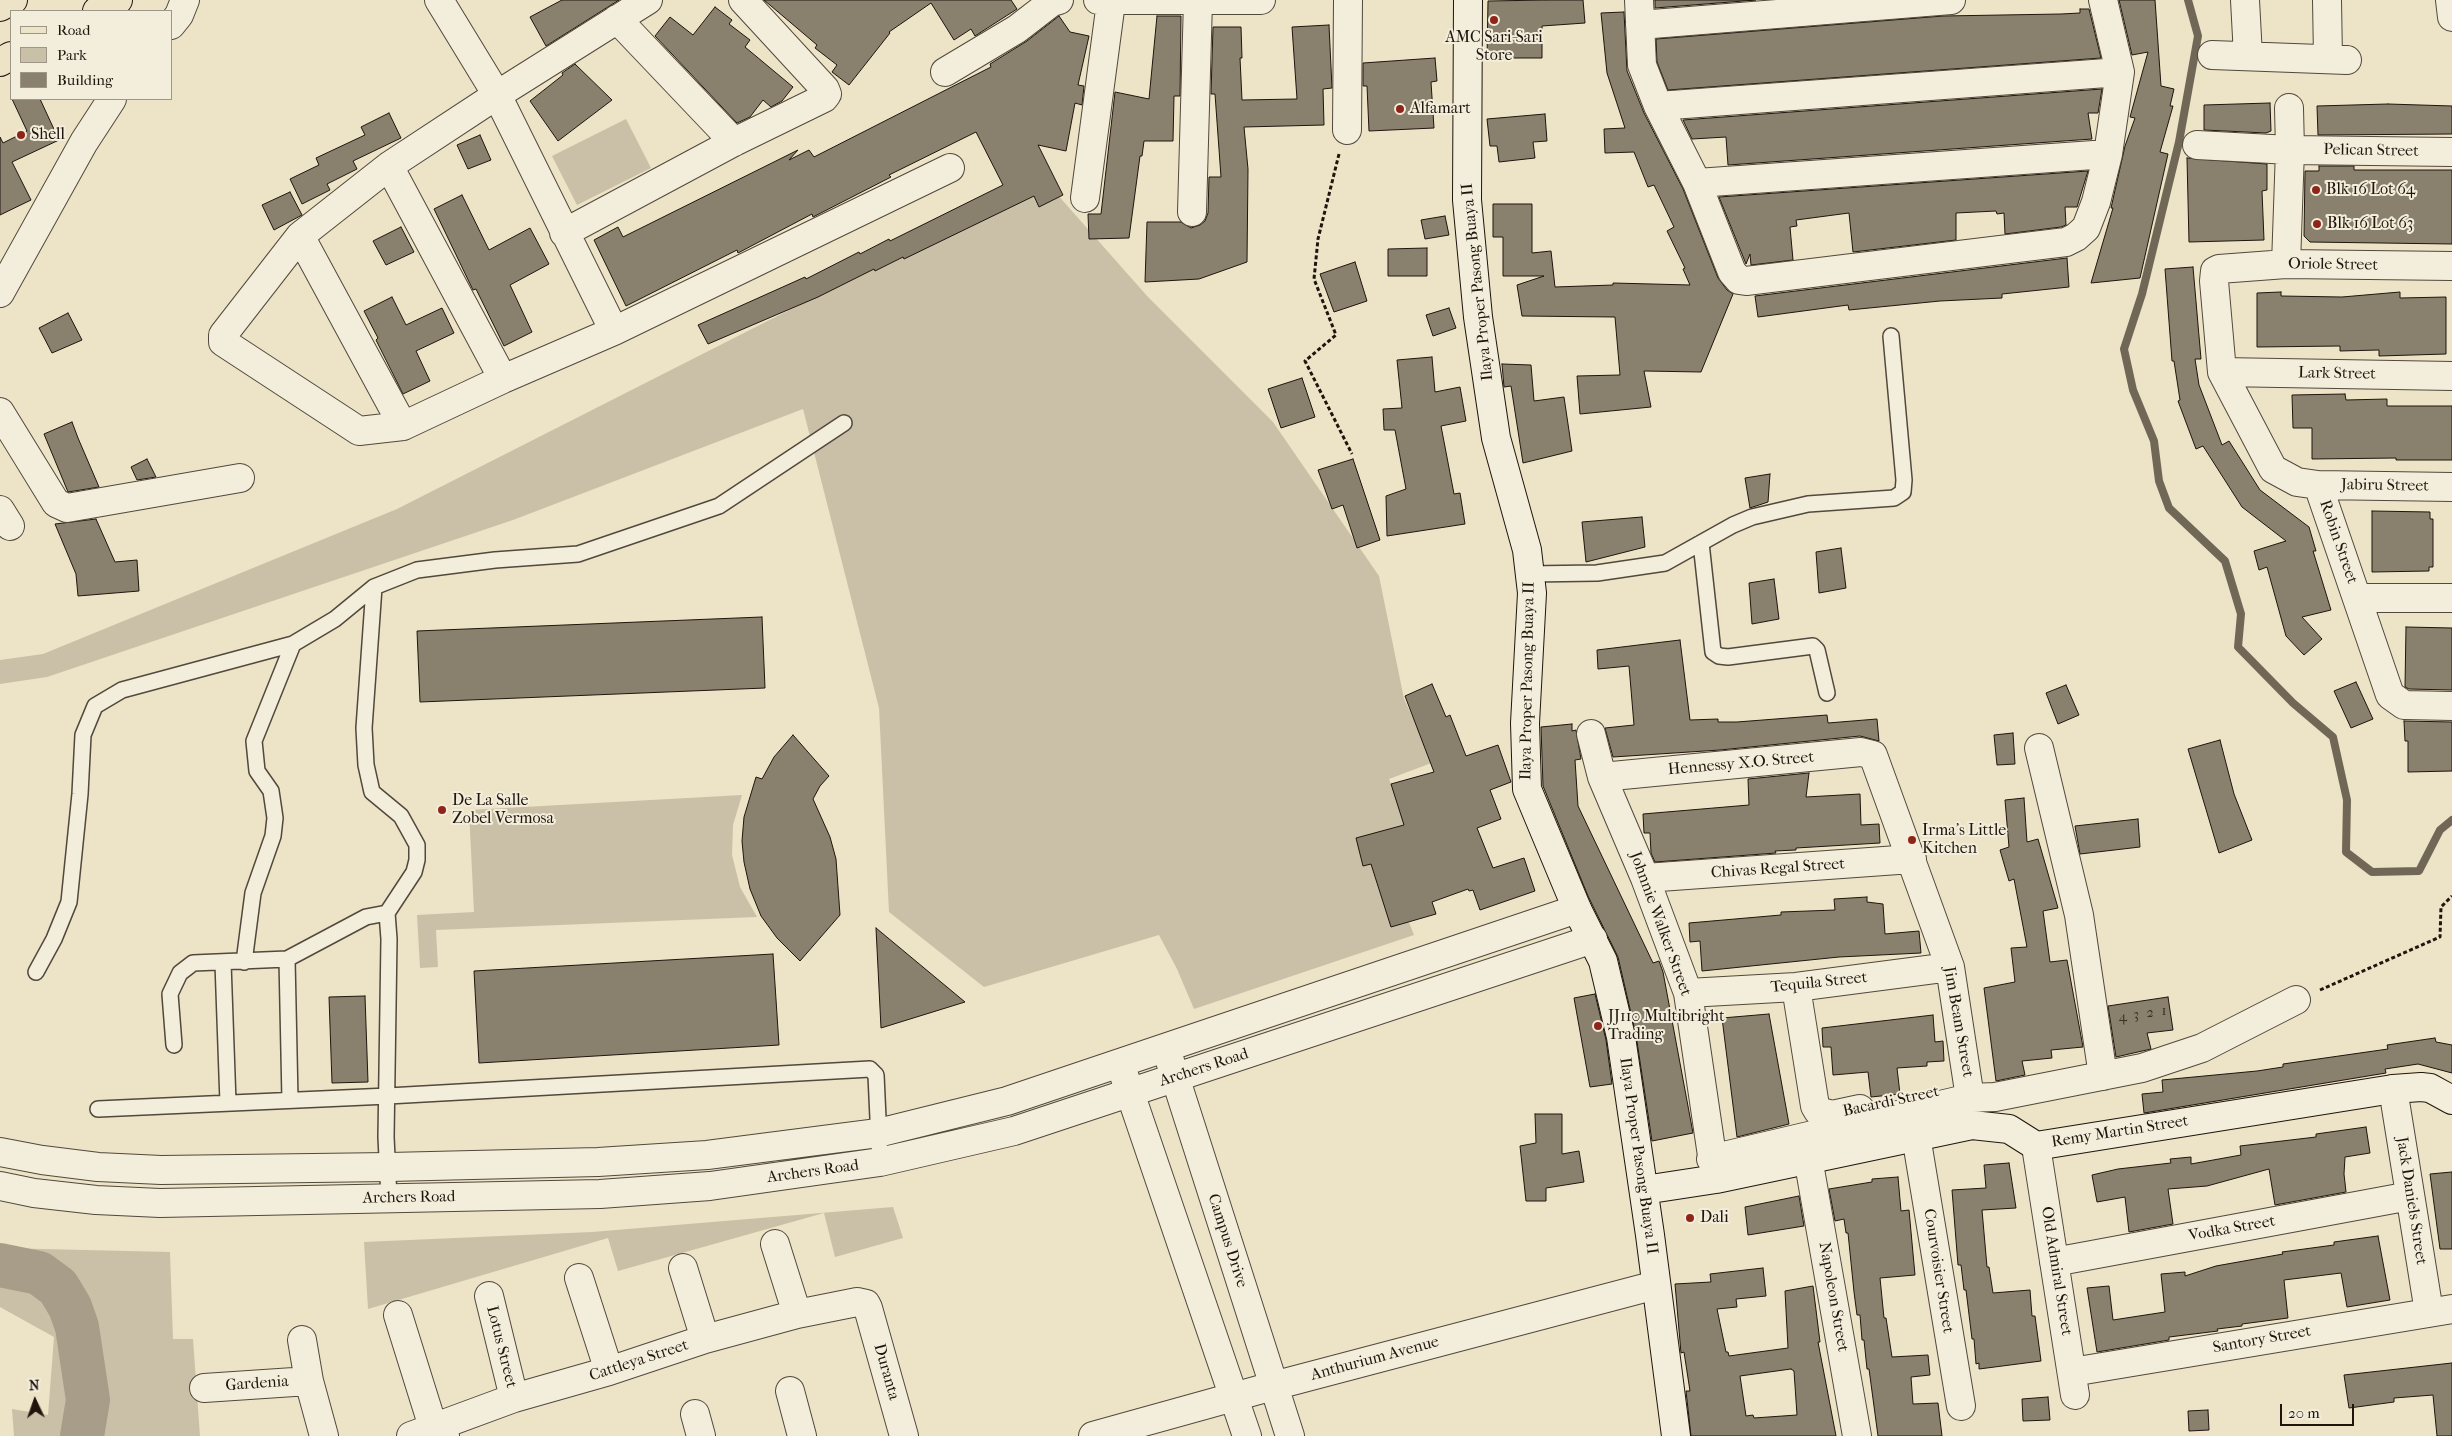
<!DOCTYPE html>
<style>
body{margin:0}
#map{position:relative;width:2452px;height:1436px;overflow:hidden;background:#ede3c7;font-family:"IM FELL French Canon",serif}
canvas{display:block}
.legend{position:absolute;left:10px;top:10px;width:162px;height:90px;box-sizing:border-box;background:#f3eddb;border:1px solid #9e9789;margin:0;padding:6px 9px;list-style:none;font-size:15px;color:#1f150d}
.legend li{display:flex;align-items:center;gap:10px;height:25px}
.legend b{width:25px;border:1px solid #9e9789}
.north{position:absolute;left:10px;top:1376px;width:50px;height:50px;-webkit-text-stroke:4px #f3eddb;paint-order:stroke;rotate:357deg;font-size:14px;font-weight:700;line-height:20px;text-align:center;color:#1f150d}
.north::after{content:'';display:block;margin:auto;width:18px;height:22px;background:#1f150d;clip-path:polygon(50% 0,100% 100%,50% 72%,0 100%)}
.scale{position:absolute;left:2280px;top:1404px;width:74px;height:22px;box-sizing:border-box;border:2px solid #1f150d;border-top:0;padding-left:6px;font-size:15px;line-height:18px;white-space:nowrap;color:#1f150d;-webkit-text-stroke:4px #f3eddb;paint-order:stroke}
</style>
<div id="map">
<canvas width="2452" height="1436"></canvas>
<ul class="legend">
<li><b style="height:6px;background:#ede3c7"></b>Road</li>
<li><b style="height:14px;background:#cac0a7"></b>Park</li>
<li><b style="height:14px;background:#8a806e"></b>Building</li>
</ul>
<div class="north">N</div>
<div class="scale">20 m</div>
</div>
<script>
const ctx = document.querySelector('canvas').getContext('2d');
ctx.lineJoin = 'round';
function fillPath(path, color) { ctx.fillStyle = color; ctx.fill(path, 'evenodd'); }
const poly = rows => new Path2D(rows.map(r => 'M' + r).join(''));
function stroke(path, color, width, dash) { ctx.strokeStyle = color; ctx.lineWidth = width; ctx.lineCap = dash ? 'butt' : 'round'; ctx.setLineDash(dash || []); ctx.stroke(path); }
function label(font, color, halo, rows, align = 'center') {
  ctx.font = font + ' "IM FELL French Canon",serif'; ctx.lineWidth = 4; ctx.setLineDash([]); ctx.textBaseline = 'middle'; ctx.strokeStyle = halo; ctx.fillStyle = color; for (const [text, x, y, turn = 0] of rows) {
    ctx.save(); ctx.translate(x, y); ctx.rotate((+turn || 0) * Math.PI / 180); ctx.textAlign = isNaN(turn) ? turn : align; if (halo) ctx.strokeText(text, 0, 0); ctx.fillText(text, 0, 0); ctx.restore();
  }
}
const green = poly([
 [626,119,651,168,577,205,552,156],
 [1056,193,1148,297,1273,422,1379,576,1404,699,1434,762,1389,779,1415,841,1382,855,1414,935,1194,1009,1177,969,1159,935,984,987,889,912,879,708,803,409,513,520,47,677,0,684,0,660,43,654,397,509,1010,198],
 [742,795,733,825,732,855,740,887,757,917,436,930,438,967,420,968,417,915,474,912,469,810],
 [893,1207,903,1238,835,1257,824,1213,618,1271,608,1238,368,1309,364,1242,592,1232],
 [0,1248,170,1252,173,1339,193,1339,200,1436,14,1436,12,1409,48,1415,54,1337,0,1307]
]);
const stream = poly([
 [2188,0,2198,36,2179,142,2142,294,2124,349,2133,390,2154,441,2159,481,2169,508,2225,561,2241,614,2238,647,2293,703,2333,737,2347,800,2346,852,2372,872,2419,871,2440,830,2452,820]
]);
const river = poly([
 [0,1265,39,1273,58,1287,70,1307,77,1327,88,1400,82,1436]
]);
const building = poly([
 [562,0,619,0,546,46,530,17,562,0],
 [764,0,1011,0,1017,9,975,36,971,29,954,40,931,3,889,32,890,33,849,85,832,72,837,65,815,48,817,45,764,0],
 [1546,0,1583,0,1585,23,1542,26,1542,58,1487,58,1488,1,1546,0],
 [1655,0,1756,0,1655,8,1655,0],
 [2119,0,2155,0,2161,86,2174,89,2170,106,2173,106,2160,152,2168,154,2140,278,2091,283,2113,208,2111,208,2125,146,2135,118,2130,117,2148,52,2132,55,2119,0],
 [715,7,732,20,729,24,750,40,745,47,793,87,782,101,771,107,763,100,750,117,737,123,655,36,670,17,693,35,715,7],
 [2080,9,2089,9,2101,58,1668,90,1657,62,1656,39,1943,16,2061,14,2080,13,2080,9],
 [1624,12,1627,71,1644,113,1683,189,1718,278,1727,290,1733,294,1701,372,1644,371,1651,407,1580,414,1577,376,1620,375,1615,317,1522,316,1517,285,1544,276,1503,276,1503,237,1493,237,1493,204,1532,204,1532,253,1551,251,1555,287,1613,285,1613,283,1690,285,1683,269,1685,268,1667,231,1674,227,1654,185,1648,187,1634,152,1605,153,1604,129,1625,128,1607,73,1601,13,1624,12],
 [1059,16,1070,32,1089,36,1078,85,1084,86,1082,105,1075,103,1066,151,1038,145,1063,195,1039,207,1034,196,904,259,903,257,875,271,874,269,818,297,708,344,698,325,805,277,806,279,859,252,860,254,889,239,890,241,1003,185,976,132,889,175,891,177,813,217,812,214,738,253,737,250,626,306,594,240,618,227,623,237,798,150,789,160,809,150,814,157,991,67,990,64,1027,41,1059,16],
 [1157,16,1181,16,1180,96,1174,96,1173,141,1144,141,1142,156,1140,156,1129,238,1089,239,1088,214,1101,214,1115,92,1149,99,1157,16],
 [1329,25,1332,88,1323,89,1324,125,1244,127,1248,169,1247,262,1199,279,1145,282,1147,222,1181,222,1191,228,1200,225,1205,221,1208,213,1209,177,1221,177,1215,94,1211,94,1213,27,1241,27,1242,58,1240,58,1242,100,1297,99,1292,27,1329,25],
 [1435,58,1437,81,1431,82,1434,128,1369,131,1367,86,1363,86,1363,63,1435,58],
 [575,64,612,100,558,141,530,101,563,75,562,73,575,64],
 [2102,89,2098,113,2088,113,2092,139,1728,165,1726,137,1692,139,1683,120,2102,89],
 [12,99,40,99,59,140,12,162,31,200,0,215,0,137,3,143,27,131,12,99],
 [2270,103,2271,131,2266,133,2204,130,2204,105,2270,103],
 [2388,104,2452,106,2452,134,2318,135,2317,106,2388,104],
 [389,113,401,138,353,161,357,169,327,184,330,190,302,204,290,179,319,165,316,158,365,135,361,127,389,113],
 [1545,114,1547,141,1533,142,1535,158,1499,162,1497,146,1490,146,1487,119,1545,114],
 [480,135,491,160,468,169,457,145,480,135],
 [2187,158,2267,164,2267,190,2262,191,2264,240,2189,242,2187,158],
 [2319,166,2354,166,2354,170,2452,170,2452,244,2310,242,2304,236,2305,171,2319,171,2319,166],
 [2088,171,2077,207,2065,207,2066,225,2061,227,2005,234,2004,213,1997,214,1996,211,1956,213,1956,240,1853,252,1849,213,1796,220,1797,226,1790,227,1793,260,1751,265,1750,254,1746,264,1719,197,2088,171],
 [290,192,302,215,274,230,262,205,290,192],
 [462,195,489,250,530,228,549,264,510,285,532,332,504,346,476,289,473,290,434,209,462,195],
 [1445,216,1449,235,1425,239,1421,220,1445,216],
 [401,227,414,252,386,265,373,241,401,227],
 [1427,248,1427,276,1388,276,1388,249,1427,248],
 [2067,258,2069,287,2002,294,2002,298,1940,301,1849,310,1848,305,1758,317,1755,296,2067,258],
 [1355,262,1367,301,1334,312,1320,274,1355,262],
 [2193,267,2201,359,2195,359,2199,385,2222,445,2229,441,2260,490,2309,527,2316,551,2313,551,2331,610,2302,617,2322,639,2304,655,2286,636,2267,567,2259,570,2254,551,2286,541,2242,507,2203,446,2196,449,2178,401,2180,400,2174,361,2172,361,2165,269,2193,267],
 [2281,292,2281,296,2342,297,2400,292,2400,298,2446,297,2446,354,2379,356,2379,350,2340,351,2340,346,2257,347,2257,293,2281,292],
 [392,297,406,325,442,308,454,333,416,351,430,381,403,394,376,340,378,338,364,311,392,297],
 [1449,308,1456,328,1433,336,1426,315,1449,308],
 [68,313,82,340,52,353,39,328,68,313],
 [1432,357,1435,392,1460,387,1466,421,1441,426,1454,494,1460,493,1465,524,1387,536,1386,496,1406,489,1395,430,1384,430,1383,409,1402,408,1397,360,1432,357],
 [1502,364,1531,365,1534,401,1564,397,1572,451,1523,463,1511,386,1504,387,1502,364],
 [1302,378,1315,417,1281,428,1268,389,1302,378],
 [2345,394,2346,400,2387,399,2387,406,2452,406,2452,460,2396,460,2396,458,2312,459,2312,428,2293,428,2292,395,2345,394],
 [72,422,78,438,99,487,68,492,44,434,72,422],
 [147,459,156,477,137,480,131,467,147,459],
 [1353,459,1380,540,1357,548,1343,505,1332,509,1318,470,1353,459],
 [1770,474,1768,502,1750,508,1745,478,1770,474],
 [2372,511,2430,512,2430,519,2433,519,2433,567,2429,567,2429,571,2372,572,2372,511],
 [1642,517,1645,547,1586,562,1582,522,1642,517],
 [96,519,115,562,137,560,139,591,78,596,76,574,55,524,96,519],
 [1841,548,1846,588,1819,593,1816,552,1841,548],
 [1774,579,1779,619,1752,624,1749,583,1774,579],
 [762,617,765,688,420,702,417,631,762,617],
 [2406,627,2452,628,2452,690,2409,689,2405,687,2406,627],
 [1680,640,1690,720,1718,719,1718,722,1737,722,1827,715,1828,723,1877,719,1879,741,1860,736,1720,750,1613,757,1605,728,1634,725,1629,666,1598,669,1597,650,1680,640],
 [2356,682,2373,719,2351,728,2334,691,2356,682],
 [1432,684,1446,717,1450,715,1466,756,1498,745,1511,782,1490,790,1501,819,1477,828,1493,868,1524,858,1535,891,1480,910,1473,890,1469,891,1468,889,1432,902,1436,914,1391,927,1371,864,1363,866,1356,838,1404,825,1391,784,1434,772,1405,696,1432,684],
 [2066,685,2079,715,2058,724,2046,693,2066,685],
 [2404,721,2452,722,2452,771,2408,772,2408,741,2405,741,2404,721],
 [1572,724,1572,731,1576,730,1581,759,1575,760,1578,806,1653,963,1659,961,1663,972,1693,1133,1652,1141,1636,1035,1618,957,1588,896,1543,786,1541,727,1572,724],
 [2013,733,2015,764,1997,765,1994,735,2013,733],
 [793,735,829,776,820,786,813,799,830,837,836,859,840,915,800,961,777,938,761,916,750,889,744,862,742,841,744,817,756,777,762,779,774,757,793,735],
 [2220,740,2234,794,2252,840,2219,853,2188,749,2220,740],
 [1809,773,1806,797,1860,794,1861,825,1879,824,1880,843,1796,848,1796,850,1775,851,1776,853,1655,862,1651,853,1650,833,1644,833,1643,814,1749,805,1748,779,1809,773],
 [2024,798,2027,842,2038,839,2058,908,2043,911,2050,962,2067,960,2083,1047,2051,1050,2052,1058,2022,1061,2025,1075,1996,1081,1984,988,2015,982,2011,948,2027,947,2014,879,2009,881,2000,850,2009,847,2005,800,2024,798],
 [2138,819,2140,847,2080,854,2075,826,2138,819],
 [1867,897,1867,902,1883,904,1885,934,1919,931,1921,953,1839,957,1702,971,1700,941,1690,942,1689,923,1781,915,1781,912,1835,910,1834,899,1867,897],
 [876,928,965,1002,881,1028,876,928],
 [773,954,779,1045,479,1063,474,971,773,954],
 [1595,994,1606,1040,1612,1084,1590,1087,1574,998,1595,994],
 [365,996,368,1082,332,1083,329,997,365,996],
 [2168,997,2173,1030,2147,1033,2151,1049,2116,1057,2108,1006,2168,997],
 [1769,1014,1789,1124,1737,1137,1722,1018,1769,1014],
 [1933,1015,1935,1042,1943,1041,1944,1061,1927,1062,1927,1066,1897,1068,1900,1094,1871,1097,1868,1072,1833,1075,1831,1047,1823,1047,1822,1028,1933,1015],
 [2435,1038,2436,1042,2452,1045,2452,1073,2418,1064,2385,1069,2386,1073,2144,1113,2142,1094,2163,1092,2162,1080,2257,1071,2283,1067,2283,1064,2388,1049,2387,1045,2435,1038],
 [1535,1114,1562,1114,1562,1154,1579,1151,1584,1182,1546,1188,1546,1201,1526,1201,1520,1146,1536,1143,1535,1114],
 [2366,1127,2370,1153,2345,1157,2344,1174,2346,1192,2275,1205,2269,1169,2207,1186,2168,1189,2173,1224,2129,1232,2125,1197,2097,1202,2092,1175,2118,1169,2171,1163,2170,1159,2191,1157,2191,1164,2241,1155,2240,1146,2316,1137,2316,1134,2366,1127],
 [2009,1163,2016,1208,1982,1210,1987,1267,1989,1267,1993,1293,2030,1290,2032,1316,2035,1316,2041,1361,1979,1369,1979,1363,1976,1364,1974,1339,1972,1339,1966,1290,1964,1290,1961,1265,1958,1265,1952,1190,1986,1188,1984,1165,2009,1163],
 [2452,1172,2452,1249,2440,1249,2430,1174,2452,1172],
 [1898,1177,1901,1211,1909,1210,1915,1275,1880,1278,1884,1318,1886,1318,1892,1357,1928,1355,1930,1375,1911,1377,1913,1404,1938,1403,1942,1436,1878,1436,1869,1369,1867,1369,1864,1340,1862,1340,1860,1315,1857,1315,1854,1292,1848,1233,1846,1233,1844,1219,1835,1221,1829,1189,1872,1182,1872,1179,1898,1177],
 [1799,1196,1804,1226,1748,1235,1745,1207,1799,1196],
 [2378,1236,2390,1300,2347,1307,2341,1273,2284,1280,2288,1318,2242,1324,2242,1326,2217,1329,2218,1331,2169,1337,2169,1340,2097,1352,2087,1288,2109,1286,2113,1320,2165,1312,2161,1274,2185,1272,2185,1276,2216,1266,2283,1254,2282,1252,2334,1245,2334,1242,2378,1236],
 [1763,1268,1766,1296,1736,1299,1737,1307,1717,1309,1726,1352,1728,1352,1729,1356,1788,1348,1785,1291,1813,1286,1820,1342,1818,1342,1836,1436,1691,1436,1686,1391,1690,1391,1684,1352,1681,1353,1675,1284,1711,1282,1710,1274,1763,1268],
 [1791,1369,1794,1371,1797,1415,1754,1418,1753,1415,1746,1416,1740,1376,1791,1369],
 [2452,1363,2452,1436,2437,1436,2433,1395,2394,1398,2394,1402,2349,1408,2344,1375,2452,1363],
 [2048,1397,2050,1420,2023,1421,2022,1399,2048,1397],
 [2208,1410,2209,1430,2189,1431,2188,1411,2208,1410]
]);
const path = poly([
 [1339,154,1318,239,1314,279,1336,335,1305,361,1352,454],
 [2320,990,2440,937,2441,907,2452,896]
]);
const lane = poly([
 [1701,543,1713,652,1719,656,1728,657,1813,646,1817,650,1827,693],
 [1529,574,1597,573,1665,563,1733,525,1752,517,1808,504,1894,498,1903,492,1904,480,1891,336],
 [244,962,253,893,273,836,275,818,271,791,257,771,254,741,293,644,335,619,374,587],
 [223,963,228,1103],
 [36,972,54,939,69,902,80,794,83,735,95,706,122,690,293,644],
 [174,1045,170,994,180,973,193,963,287,959],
 [290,1100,287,959,366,917,387,913],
 [98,1109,388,1096,870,1069,876,1075,880,1162],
 [389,1198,386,1137,389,939,387,913,414,872,417,860,417,845,401,816,372,792,366,765,364,728,374,587,417,570,495,560,578,554,719,506,844,423]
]);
const street = poly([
 [439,0,497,95,614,331],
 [648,0,497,95,389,166,300,236,223,335,223,342,359,431,403,426,503,379,614,331,950,168],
 [1098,0,1261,0],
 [1639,0,1642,65,1658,106,1697,183,1732,272,1739,280,1746,281,2066,242,2076,237,2086,228,2096,202,2108,154,2120,72,2103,0],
 [2245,0,2248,56],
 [2327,0,2328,58],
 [2450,0,2452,17],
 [617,19,734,142],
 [171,25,179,15,185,0],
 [1640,25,1951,0],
 [2212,55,2347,60],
 [945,72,1017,29,1052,2,1059,0],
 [1658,106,2120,72],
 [1347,130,1348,0],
 [2197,145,2290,150,2452,152],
 [389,166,503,379],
 [1697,183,2108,154],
 [1085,198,1111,2],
 [1192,212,1198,1],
 [564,233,734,142,824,98,827,94,825,89,743,0],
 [300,236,403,426],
 [2286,264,2290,150,2289,108],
 [2452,266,2286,264,2219,269,2215,271,2214,281,2222,372,2273,469,2297,482,2318,485,2390,695,2404,705,2452,706],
 [0,293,84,142,112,99],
 [2222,372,2452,376],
 [0,412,56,503,67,508,240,478],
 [2318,485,2452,487],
 [0,510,10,526],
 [2357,598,2452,598],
 [1591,734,1602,777,1645,878,1688,993,1715,1176],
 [2039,748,2079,915,2103,1076],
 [1602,777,1861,752,1873,755,1950,967,1970,1098],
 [1645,878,1912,859],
 [1796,987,1815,1106,1818,1111,1832,1115,1860,1109],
 [1688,993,1796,987,1950,967],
 [1170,1061,1290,1436],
 [1124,1075,1247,1436],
 [2393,1089,2429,1312],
 [1916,1136,1961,1406],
 [2036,1146,2075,1395],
 [0,1152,42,1160,98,1167,161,1170,389,1167,598,1162,707,1155,878,1133,1007,1101,1577,909],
 [1808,1158,1857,1436],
 [1711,1159,1970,1098,1995,1097,2142,1068,2202,1048,2296,1000],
 [0,1186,34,1193,96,1200,160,1203,600,1194,710,1186,880,1162,1014,1131,1593,939],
 [775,1244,797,1314],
 [2054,1262,2410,1196],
 [683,1268,705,1339],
 [579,1278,609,1371],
 [489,1296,514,1398],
 [398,1315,433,1427,445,1436],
 [302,1340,309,1381,324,1436],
 [2072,1372,2452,1309],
 [204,1388,309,1381],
 [790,1391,802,1436],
 [695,1414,701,1436],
 [411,1436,514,1398,609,1371,705,1339,797,1314,857,1302,866,1304,868,1308,904,1436],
 [1093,1436,1273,1386,1656,1285]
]);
const secondary = poly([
 [1468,0,1467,200,1478,317,1496,438,1527,550,1532,593,1525,723,1527,789,1577,909,1603,961,1621,1037,1650,1235,1676,1436],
 [1644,1190,1716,1179,1972,1125,2009,1129,2036,1146,2393,1089,2421,1087,2430,1088,2452,1100]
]);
const primary = poly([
 [0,7,13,0],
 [97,11,118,0],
 [0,62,11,56]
]);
const markers = [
 [1494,20,5,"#8f2418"],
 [1400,109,5,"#8f2418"],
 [21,135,5,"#8f2418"],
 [2316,190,5,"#8f2418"],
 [2317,224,5,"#8f2418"],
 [442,810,5,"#8f2418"],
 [1912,840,5,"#8f2418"],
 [1598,1026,5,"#8f2418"],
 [1690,1218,5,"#8f2418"]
];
const numberNames = [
 ["1",2164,1012],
 ["2",2150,1014],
 ["3",2136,1016],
 ["4",2123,1018]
];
const poiNames = [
 ["AMC Sari-Sari",1494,38,"center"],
 ["Store",1494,56,"center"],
 ["Alfamart",1410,109],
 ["Shell",31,135],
 ["Blk 16 Lot 64",2326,190],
 ["Blk 16 Lot 63",2327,224],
 ["De La Salle",452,801],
 ["Zobel Vermosa",452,819],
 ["Irma's Little",1922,831],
 ["Kitchen",1922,849],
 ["JJ110 Multibright",1608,1017],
 ["Trading",1608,1035],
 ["Dali",1700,1218]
];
const streetNames = [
 ["Pelican Street",2371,151,1],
 ["Oriole Street",2333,265,1],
 ["Ilaya Proper Pasong Buaya II",1478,282,-96],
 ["Lark Street",2337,374,1],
 ["Jabiru Street",2385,486,1],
 ["Robin Street",2338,542,71],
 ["Ilaya Proper Pasong Buaya II",1528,681,-89],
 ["Hennessy X.O. Street",1741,764,-5],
 ["Chivas Regal Street",1778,869,-4],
 ["Johnnie Walker Street",1660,924,70],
 ["Tequila Street",1819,983,-6],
 ["Jim Beam Street",1958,1022,80],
 ["Archers Road",1204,1068,-18],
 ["Bacardi Street",1891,1102,-12],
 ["Remy Martin Street",2120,1132,-9],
 ["Ilaya Proper Pasong Buaya II",1638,1156,82],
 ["Archers Road",813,1172,-8],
 ["Archers Road",409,1198,-1],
 ["Jack Daniels Street",2411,1201,81],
 ["Vodka Street",2232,1229,-10],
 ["Campus Drive",1227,1241,72],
 ["Courvoisier Street",1938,1271,81],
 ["Old Admiral Street",2056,1271,81],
 ["Napoleon Street",1833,1297,80],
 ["Santory Street",2262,1340,-10],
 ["Lotus Street",501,1347,76],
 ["Anthurium Avenue",1375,1359,-15],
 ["Cattleya Street",639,1361,-18],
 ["Duranta",886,1372,74],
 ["Gardenia",257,1384,-4]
];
fillPath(green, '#cac0a7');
stroke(stream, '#716757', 8);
stroke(river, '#a79d88', 44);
fillPath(building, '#8a806e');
stroke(building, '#1f150d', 1);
stroke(lane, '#52483c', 18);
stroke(street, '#52483c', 30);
stroke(secondary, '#1f150d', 30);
stroke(primary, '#1f150d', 30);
stroke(path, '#1f150d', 3, [4, 2.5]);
stroke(lane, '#f3eddb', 15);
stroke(street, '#f3eddb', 28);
stroke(secondary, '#f3eddb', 28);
stroke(primary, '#ede3c7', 28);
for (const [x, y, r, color] of markers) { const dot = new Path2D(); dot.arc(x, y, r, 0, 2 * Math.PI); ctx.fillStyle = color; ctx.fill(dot); stroke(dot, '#f3eddb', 2); }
label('14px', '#3a3025', null, numberNames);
label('16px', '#1f150d', '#f3eddb', poiNames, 'left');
label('16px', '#1f150d', '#f3eddb', streetNames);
</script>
